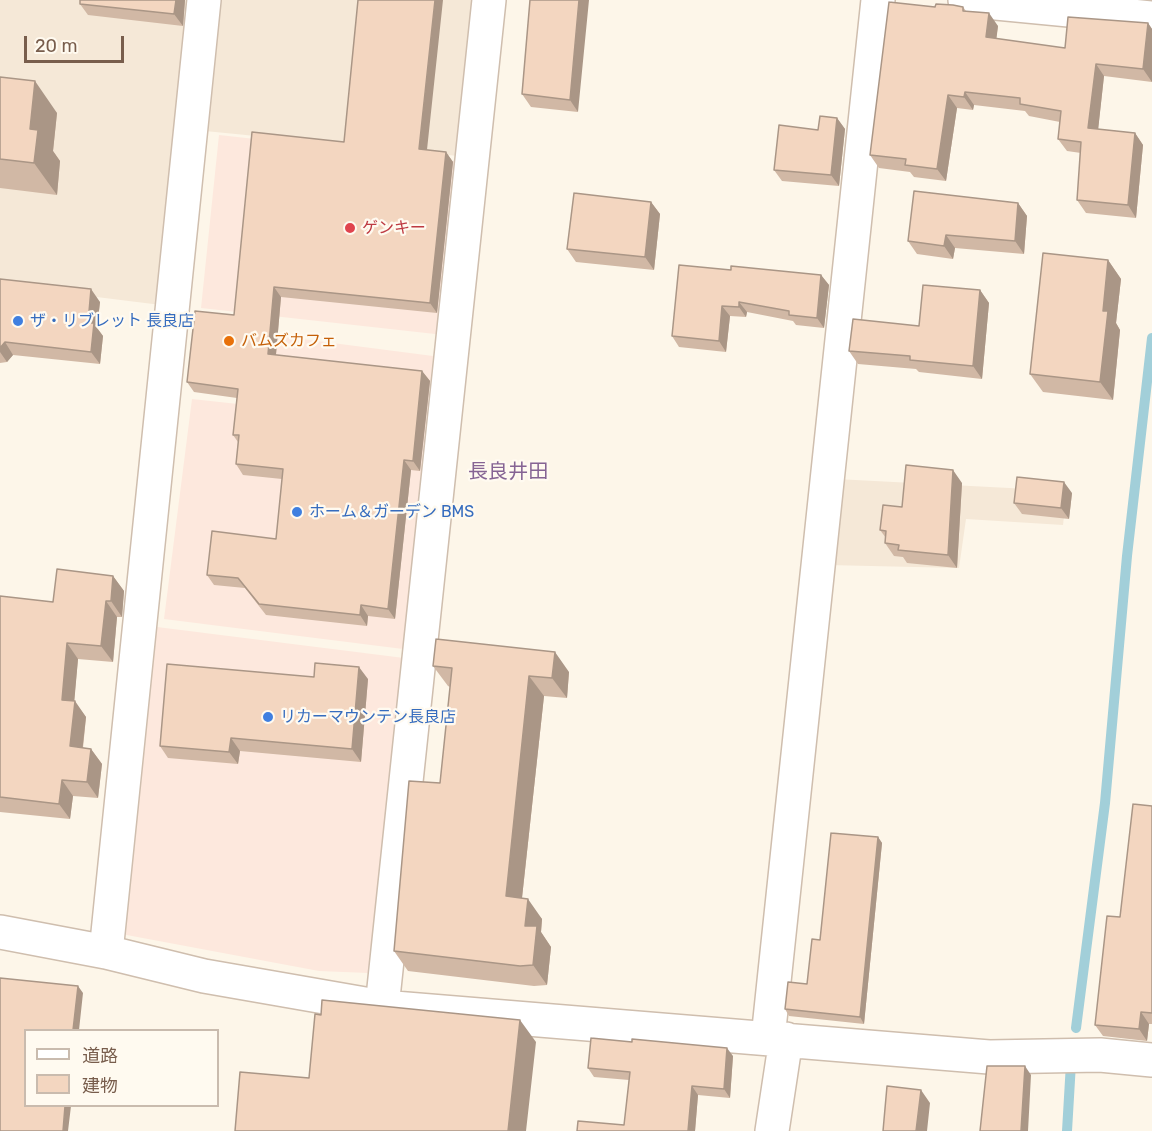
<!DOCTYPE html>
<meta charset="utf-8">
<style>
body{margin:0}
#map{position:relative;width:1152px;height:1131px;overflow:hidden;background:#fdf6e9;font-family:Rubik,"Noto Sans JP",sans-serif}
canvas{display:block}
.legend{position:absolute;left:24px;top:1029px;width:195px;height:78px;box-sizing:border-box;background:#fffaf0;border:2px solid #c9bbae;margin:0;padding:8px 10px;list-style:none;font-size:18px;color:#785d4c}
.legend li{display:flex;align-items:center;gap:12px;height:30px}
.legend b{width:30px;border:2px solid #c9bbae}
.scale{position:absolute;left:24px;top:36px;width:100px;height:27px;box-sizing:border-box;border:3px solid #785d4c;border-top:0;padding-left:8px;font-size:18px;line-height:21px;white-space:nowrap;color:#785d4c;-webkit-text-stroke:4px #fffaf0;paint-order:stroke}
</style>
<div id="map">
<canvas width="1152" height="1131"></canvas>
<ul class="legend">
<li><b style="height:8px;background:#fff"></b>道路</li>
<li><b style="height:16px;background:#f3d6c0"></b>建物</li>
</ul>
<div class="scale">20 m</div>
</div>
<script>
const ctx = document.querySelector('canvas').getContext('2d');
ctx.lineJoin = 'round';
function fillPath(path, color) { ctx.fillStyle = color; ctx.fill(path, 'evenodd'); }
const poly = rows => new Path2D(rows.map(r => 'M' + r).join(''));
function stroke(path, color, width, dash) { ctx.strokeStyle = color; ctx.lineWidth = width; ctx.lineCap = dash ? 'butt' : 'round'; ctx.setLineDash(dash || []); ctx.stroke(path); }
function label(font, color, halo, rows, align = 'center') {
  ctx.font = font + ' Rubik,"Noto Sans JP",sans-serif'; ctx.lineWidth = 4.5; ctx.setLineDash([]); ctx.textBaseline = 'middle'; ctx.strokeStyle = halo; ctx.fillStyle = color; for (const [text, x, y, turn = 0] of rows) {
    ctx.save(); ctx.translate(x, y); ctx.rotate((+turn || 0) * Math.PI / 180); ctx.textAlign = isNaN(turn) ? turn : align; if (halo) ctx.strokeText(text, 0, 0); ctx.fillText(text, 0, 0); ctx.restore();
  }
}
const residential = poly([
 [0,0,192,0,161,305,0,285],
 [221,0,478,0,458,156,205,131],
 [836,479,1067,491,1063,525,966,519,959,568,827,565]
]);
const commercial = poly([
 [219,135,463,162,444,335,201,308],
 [255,333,433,356,403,649,164,619,192,399,247,405],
 [157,627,404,658,368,973,319,971,116,933]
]);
const stream = poly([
 [1076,1028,1105,803,1127,556,1152,338],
 [1067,1131,1071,1063]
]);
const minor = poly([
 [965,0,1152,18],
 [0,932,106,952,204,976,382,1007,989,1057,1100,1055,1152,1060],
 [106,952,204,0],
 [382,1007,489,0],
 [768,1038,878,0],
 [772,1131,786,1039]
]);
const wall = poly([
 [80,0,185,0,183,26,88,15,80,4],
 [530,0,578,112,531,107,522,94],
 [935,7,963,7,966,11,998,26,996,39,1065,48,1148,23,1152,29,1152,82,1104,76,1098,129,1135,133,1143,145,1136,218,1086,213,1077,200,1081,153,1067,151,1058,139,1060,122,1029,116,1025,111,974,105,973,110,957,108,946,181,914,177,910,172,879,168,870,155],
 [0,77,57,113,53,151,60,161,57,195,0,188],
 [837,118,845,129,839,186,782,181,774,170],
 [344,142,446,152,453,162,437,313,281,297,276,355,422,371,430,381,420,471,411,470,395,619,368,616,367,626,266,615,245,588,214,585,207,575,276,539,282,479,243,475,236,464,238,442,233,435,237,398,194,392,187,382,234,315],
 [651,202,660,214,654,270,576,262,567,249],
 [1018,203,1027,216,1024,254,955,248,953,259,917,254,908,241],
 [1108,260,1121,279,1116,323,1120,330,1113,400,1043,392,1030,374],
 [731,270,821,275,829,285,824,328,796,325,793,321,747,312,746,317,730,316,726,352,679,347,672,336],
 [0,279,100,302,97,328,103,336,100,364,13,355,7,362,0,363],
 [980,290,989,303,982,379,919,372,916,369,858,364,849,351,919,326],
 [962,483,957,568,907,563,903,557,894,556,885,543,886,538,880,530,902,507],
 [1072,493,1069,519,1022,514,1014,503],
 [113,576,124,591,122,617,117,617,113,662,78,659,74,701,86,717,83,748,91,749,102,764,98,798,73,796,70,819,0,812,0,596,53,602],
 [433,666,569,672,567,698,544,696,522,898,542,919,541,932,551,947,547,985,534,986,408,971,394,951,440,783,450,687,448,686],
 [314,677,368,679,361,762,240,751,238,764,168,758,160,746],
 [1152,806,1152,1024,1149,1024,1147,1041,1103,1036,1095,1025,1120,917],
 [878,837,882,843,864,1024,789,1016,785,1009,807,984,820,940],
 [733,1056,730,1098,698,1095,695,1131,577,1131,624,1125,629,1080,594,1077,588,1068]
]);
const shadedWall = poly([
 [176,0,185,0,183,26,174,14],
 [435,0,443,0,426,159,419,149],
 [579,0,589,0,578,112,570,100],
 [989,13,998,26,995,50,986,37],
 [1148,23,1152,29,1152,82,1143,69],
 [1096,64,1104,76,1097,140,1088,128],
 [35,81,57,113,53,151,60,161,57,195,34,163,30,129],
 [965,92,974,105,973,110,964,97],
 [948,95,957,108,946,181,937,169],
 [837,118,845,129,839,186,831,175],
 [1135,133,1143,145,1136,218,1128,205],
 [446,152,453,162,437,313,430,303],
 [651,202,660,214,654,270,645,257],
 [1018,203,1027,216,1024,254,1015,241],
 [946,235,955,248,953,259,944,246],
 [1108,260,1121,279,1116,323,1120,330,1113,400,1100,382,1103,311],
 [821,275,829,285,824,328,817,318],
 [274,287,281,297,275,365,268,354],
 [91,289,100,302,97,328,103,336,100,364,91,352,88,323],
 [980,290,989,303,982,379,973,366],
 [739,302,747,312,746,317,739,307],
 [722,306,730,316,726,352,719,341],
 [5,342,13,355,7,362,0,352,0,348],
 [422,371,430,381,420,471,413,461],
 [404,460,411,470,395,619,388,609],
 [953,470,962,483,957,568,948,555],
 [1064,482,1072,493,1069,519,1061,508],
 [113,576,124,591,122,617,111,601],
 [106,601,117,617,113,662,101,646],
 [361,605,368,616,367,626,360,615],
 [67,643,78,659,73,716,62,700],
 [555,652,569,672,567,698,552,678],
 [359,667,368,679,361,762,352,749],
 [529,676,544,696,520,916,506,896],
 [75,701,86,717,81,762,70,746],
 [231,738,240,751,238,764,229,752],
 [91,749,102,764,98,798,87,782],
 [62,780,73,796,70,819,59,804],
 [878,837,882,843,864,1024,860,1017],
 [528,899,542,919,541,932,551,947,547,985,533,965,525,926],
 [78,986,83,993,79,1030,73,1030],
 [1141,1012,1149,1024,1147,1041,1139,1029],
 [520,1020,536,1042,526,1131,508,1131],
 [727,1048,733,1056,730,1098,724,1089],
 [1025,1066,1031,1075,1028,1131,1021,1131],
 [692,1086,698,1095,695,1131,688,1131],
 [921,1090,930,1103,927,1131,916,1131],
 [65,1106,71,1106,68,1131,63,1131]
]);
const building = poly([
 [80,0,176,0,174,14,80,4,80,0],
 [358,0,435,0,419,149,446,152,430,303,274,287,268,354,422,371,413,461,404,460,388,609,361,605,360,615,259,604,238,578,207,575,212,531,276,539,283,469,236,464,239,435,233,435,238,389,187,382,195,311,234,315,252,132,344,142,358,0],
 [530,0,579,0,570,100,522,94,530,0],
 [889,2,935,7,936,4,953,5,963,7,963,11,989,13,986,37,1065,48,1068,17,1148,23,1143,69,1096,64,1088,128,1135,133,1128,205,1077,200,1081,142,1058,139,1061,111,1020,104,1020,98,965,92,964,97,948,95,937,169,905,165,906,159,870,155,889,2],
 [0,77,35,81,30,129,38,130,34,163,0,159,0,77],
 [820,116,837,118,831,175,774,170,779,125,818,130,820,116],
 [914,191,1018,203,1015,241,946,235,944,246,908,241,914,191],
 [574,193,651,202,645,257,567,249,574,193],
 [1043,253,1108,260,1103,311,1108,311,1100,382,1030,374,1043,253],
 [679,265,731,270,731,266,821,275,817,318,789,315,789,311,739,302,739,307,722,306,719,341,672,336,679,265],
 [0,279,91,289,88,323,94,323,91,352,5,342,0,348,0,279],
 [923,285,980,290,973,366,910,360,910,356,849,351,853,319,919,326,923,285],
 [906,465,953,470,948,555,898,550,899,545,885,543,886,531,880,530,883,505,902,507,906,465],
 [1017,477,1064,482,1061,508,1014,503,1017,477],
 [57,569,113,576,111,601,106,601,101,646,67,643,62,700,75,701,70,746,91,749,87,782,62,780,59,804,0,797,0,596,53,602,57,569],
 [436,639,555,652,552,678,529,676,506,896,528,899,525,926,537,926,533,965,520,966,394,951,409,781,440,783,452,668,433,666,436,639],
 [315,663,359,667,352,749,231,738,229,752,160,746,167,664,314,677,315,663],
 [1133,804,1152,806,1152,1013,1141,1012,1139,1029,1095,1025,1107,916,1120,917,1133,804],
 [831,833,878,837,860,1017,785,1009,788,982,807,984,812,939,820,940,831,833],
 [0,978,78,986,73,1030,26,1030,26,1106,65,1106,63,1131,0,1131,0,978],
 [322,1000,520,1020,508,1131,235,1131,240,1072,309,1078,315,1014,321,1015,322,1000],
 [591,1038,632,1042,632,1039,727,1048,724,1089,692,1086,688,1131,577,1131,578,1121,624,1125,630,1072,588,1068,591,1038],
 [987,1066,1025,1066,1021,1131,980,1131,987,1066],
 [887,1086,921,1090,916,1131,883,1131,887,1086]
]);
const markers = [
 [350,228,6,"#e0444e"],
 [18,321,6,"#3f7fe0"],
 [229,341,6,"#e8710a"],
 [297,512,6,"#3f7fe0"],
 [268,717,6,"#3f7fe0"]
];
const healthNames = [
 ["ゲンキー",362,228]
];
const shopNames = [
 ["ザ・リブレット 長良店",30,321],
 ["ホーム＆ガーデン BMS",309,512],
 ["リカーマウンテン長良店",280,717]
];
const foodNames = [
 ["バムズカフェ",241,341]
];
const quarterNames = [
 ["長良井田",508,472]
];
fillPath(residential, '#f5e8d7');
fillPath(commercial, '#fde8dd');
stroke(stream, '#a2cfd9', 10);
stroke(minor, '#cfbeae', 36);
stroke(minor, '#fff', 33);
fillPath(wall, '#d1b8a5');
fillPath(shadedWall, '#aa9686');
fillPath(building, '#f3d6c0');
stroke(building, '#aa9686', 1.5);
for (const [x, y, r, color] of markers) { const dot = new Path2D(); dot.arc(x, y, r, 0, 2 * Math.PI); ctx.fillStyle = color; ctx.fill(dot); stroke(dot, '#fffaf0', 2); }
label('16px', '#be3a42', '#fffaf0', healthNames, 'left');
label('16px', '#366cbe', '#fffaf0', shopNames, 'left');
label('16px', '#c56008', '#fffaf0', foodNames, 'left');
label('20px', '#866494', '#fffaf0', quarterNames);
</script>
